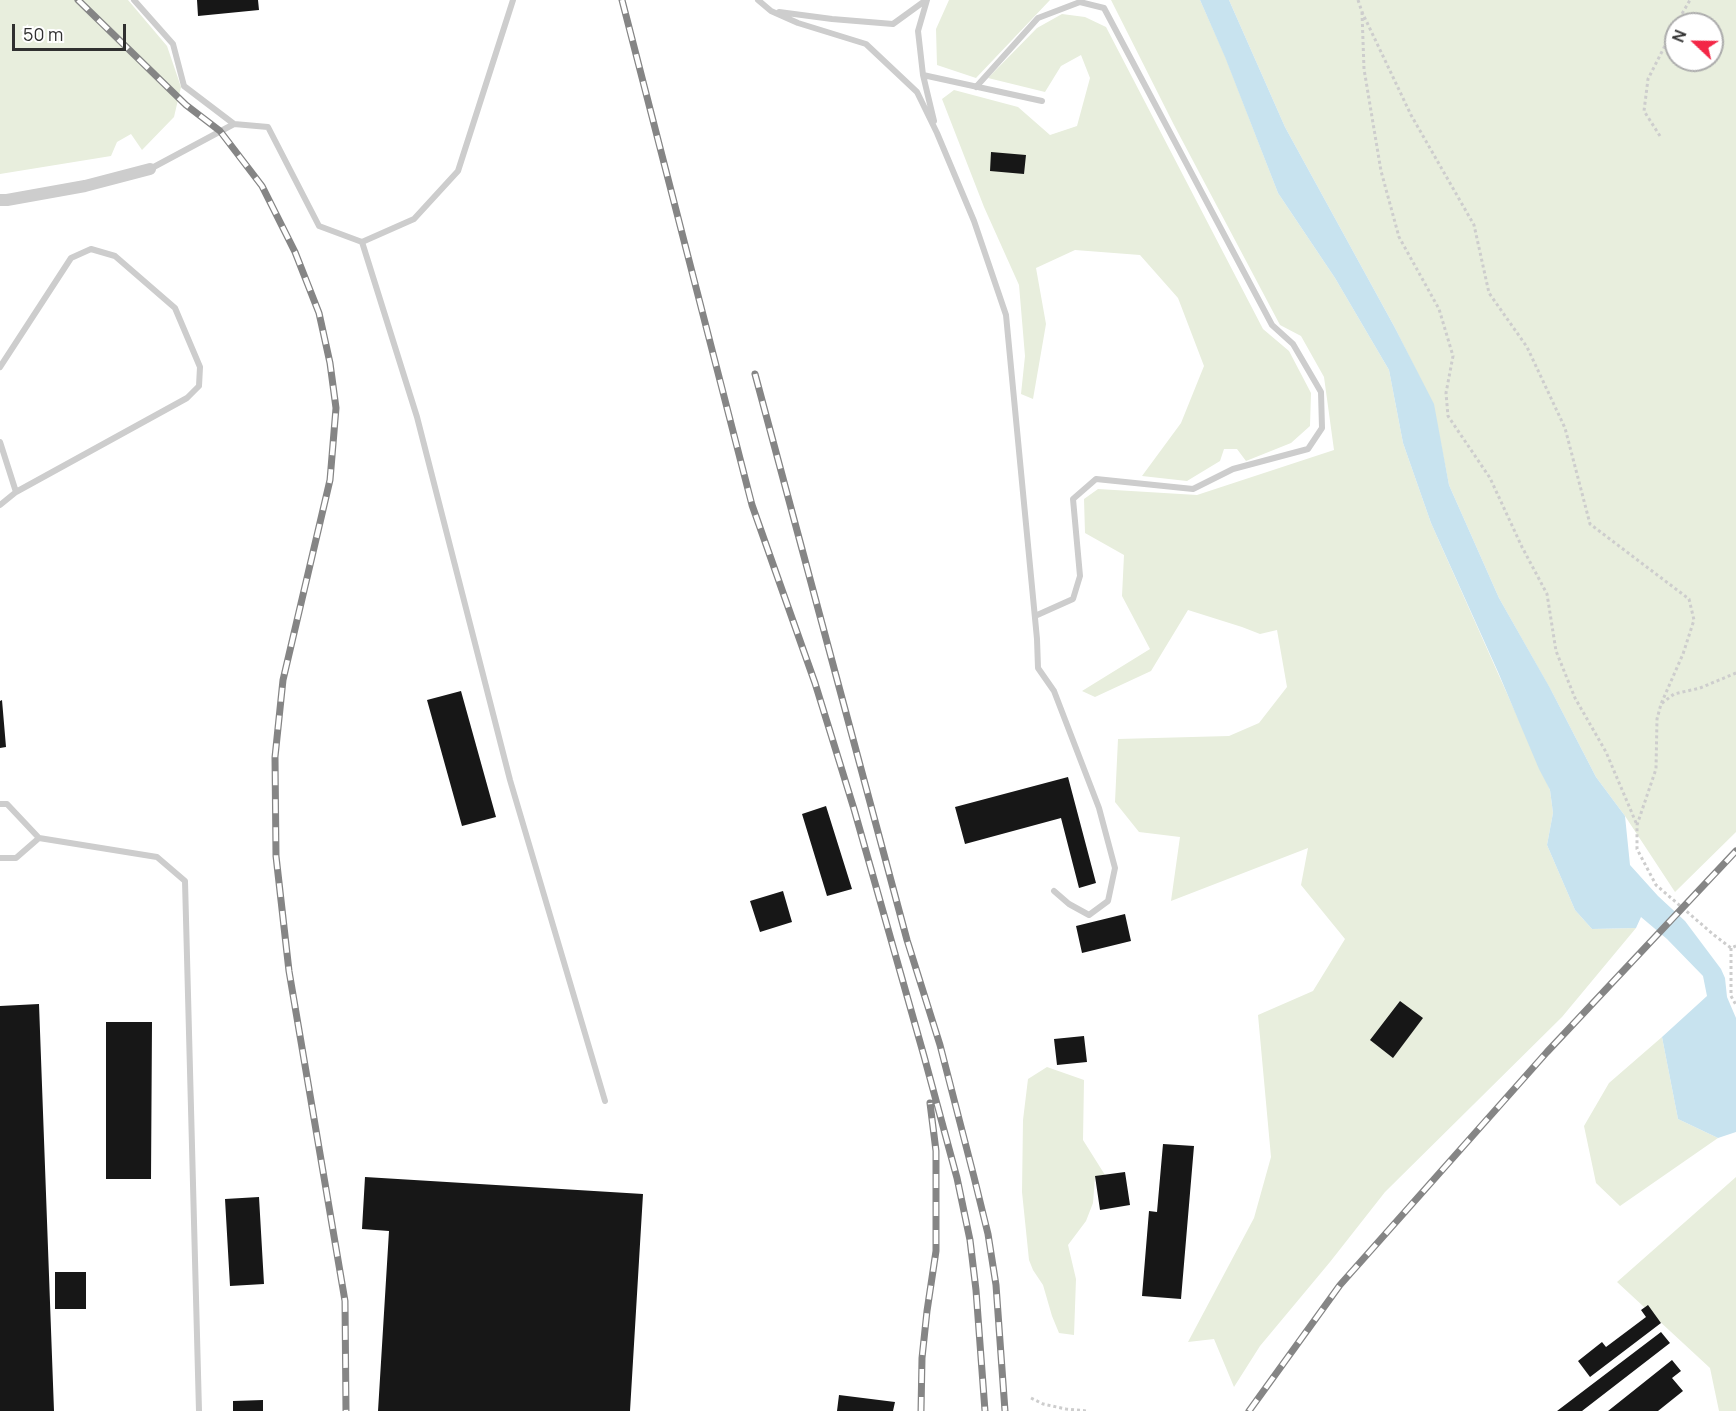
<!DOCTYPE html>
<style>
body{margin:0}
#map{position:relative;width:1736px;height:1411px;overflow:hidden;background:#fff;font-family:Manrope,sans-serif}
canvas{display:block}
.north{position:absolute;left:1664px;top:12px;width:60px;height:60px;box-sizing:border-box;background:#fff;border:2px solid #acacac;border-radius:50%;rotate:292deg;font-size:16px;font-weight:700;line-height:24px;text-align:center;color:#303030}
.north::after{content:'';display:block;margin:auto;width:21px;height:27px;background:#f32646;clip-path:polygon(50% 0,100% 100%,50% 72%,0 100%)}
.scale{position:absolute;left:12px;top:24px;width:114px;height:27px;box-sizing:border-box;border:3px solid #303030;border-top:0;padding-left:8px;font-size:18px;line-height:21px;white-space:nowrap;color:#303030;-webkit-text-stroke:4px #fff;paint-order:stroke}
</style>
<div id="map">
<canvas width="1736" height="1411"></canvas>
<div class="north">N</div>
<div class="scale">50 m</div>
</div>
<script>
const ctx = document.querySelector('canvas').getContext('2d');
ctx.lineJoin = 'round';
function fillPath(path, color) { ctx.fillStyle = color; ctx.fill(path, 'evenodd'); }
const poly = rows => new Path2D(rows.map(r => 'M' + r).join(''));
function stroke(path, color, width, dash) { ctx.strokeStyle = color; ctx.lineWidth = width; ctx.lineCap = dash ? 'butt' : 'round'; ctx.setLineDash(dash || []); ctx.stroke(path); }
const green = poly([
 [0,0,128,0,167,46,181,87,174,117,142,150,131,134,117,142,111,156,0,174],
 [949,0,1050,0,976,78,937,65,936,29],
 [1111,0,1200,0,1225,56,1278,193,1335,278,1389,370,1403,443,1431,523,1550,790,1553,813,1547,845,1575,910,1592,929,1636,928,1562,1017,1385,1192,1330,1262,1260,1346,1234,1387,1214,1339,1188,1342,1254,1218,1271,1157,1258,1015,1313,991,1345,939,1301,885,1308,848,1171,901,1180,837,1139,832,1115,802,1118,739,1229,736,1259,723,1287,687,1277,630,1260,634,1242,627,1188,610,1151,671,1095,697,1082,691,1150,649,1122,596,1124,555,1085,533,1084,499,1098,489,1197,495,1334,450,1324,377,1301,336,1280,325,1174,125],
 [1229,0,1736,0,1736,832,1675,892,1625,816,1596,777,1552,692,1499,598,1449,485,1433,404,1394,326,1285,127],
 [1676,24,1712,24,1712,60,1676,60],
 [1062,14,1085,17,1106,27,1263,329,1289,351,1311,393,1310,426,1291,443,1246,461,1237,449,1224,449,1220,461,1187,481,1142,476,1181,423,1204,366,1178,298,1140,255,1075,250,1036,268,1046,324,1033,399,1021,394,1025,356,1019,285,984,207,942,99,954,90,1018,107,1050,135,1077,126,1090,78,1081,55,1061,66,1045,92,988,78,1037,28],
 [1662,1037,1678,1119,1718,1138,1620,1206,1596,1183,1584,1126,1609,1083],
 [1047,1067,1084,1080,1083,1140,1105,1175,1095,1177,1093,1203,1086,1221,1068,1245,1076,1279,1074,1335,1059,1333,1052,1316,1043,1285,1033,1270,1029,1260,1022,1192,1023,1120,1028,1079],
 [1736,1177,1736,1411,1719,1411,1710,1368,1617,1282]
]);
const water = poly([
 [1200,0,1229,0,1285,127,1394,326,1434,404,1449,485,1499,598,1550,688,1596,777,1625,816,1630,865,1658,896,1685,921,1721,969,1725,978,1727,997,1736,1018,1736,1132,1718,1138,1678,1119,1662,1037,1707,996,1703,976,1667,939,1641,917,1636,928,1592,929,1575,910,1547,845,1553,813,1550,790,1539,769,1498,672,1431,523,1403,443,1389,370,1335,278,1278,193,1225,57]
]);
const building = poly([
 [197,0,258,0,259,10,198,16],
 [991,152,1026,155,1024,174,990,171],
 [461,691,496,817,462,826,427,700],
 [2,700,6,747,0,748,0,701],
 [1068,777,1096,883,1079,888,1061,818,965,844,955,807],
 [826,806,852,889,827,896,802,814],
 [783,891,792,922,760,932,750,901],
 [1125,914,1131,941,1082,953,1076,926],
 [1400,1001,1423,1018,1393,1058,1370,1040],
 [39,1004,54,1411,0,1411,0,1006],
 [106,1022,152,1022,151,1179,106,1179],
 [1084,1036,1087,1062,1057,1065,1054,1039],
 [1163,1144,1194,1146,1181,1299,1142,1296,1149,1211,1157,1212],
 [1125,1172,1130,1205,1100,1210,1095,1176],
 [365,1177,643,1194,630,1411,378,1411,389,1231,362,1229],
 [259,1197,264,1284,230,1286,225,1199],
 [55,1272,86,1272,86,1309,55,1309],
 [1648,1305,1661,1323,1590,1377,1578,1361,1602,1342,1606,1347,1646,1317,1641,1310],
 [1661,1332,1670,1343,1582,1411,1557,1411],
 [1672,1360,1681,1371,1672,1378,1683,1391,1658,1411,1608,1411],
 [839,1395,895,1402,893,1411,837,1411],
 [263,1400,263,1411,233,1411,233,1401]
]);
const path = poly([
 [1358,0,1362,12,1411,115,1474,225,1489,293,1527,347,1565,428,1590,524,1689,599,1694,620,1683,654,1661,704],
 [1362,12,1364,69,1381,171,1399,237,1439,309,1453,356,1446,393,1448,416,1490,478,1522,547,1547,594,1556,651,1575,698,1606,752,1637,825],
 [1676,24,1690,0],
 [1660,136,1644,111,1648,79,1676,24],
 [1736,673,1700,688,1674,694,1661,704,1657,719,1656,769,1637,825,1637,849,1656,885,1714,935,1731,948,1736,946],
 [1731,948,1731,996,1736,1005],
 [1031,1398,1043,1404,1066,1409,1087,1411]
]);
const service = poly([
 [134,0,173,44,184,86,234,124],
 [758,0,771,11,798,23,866,44,917,92,937,133,974,221,1006,315,1037,639,1038,668,1054,691,1099,808,1115,868,1108,901,1089,915,1069,904,1054,891],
 [927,0,918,31,923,75,934,121],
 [779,12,832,19,893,24,926,0],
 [923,75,1042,101],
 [976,87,1038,18,1080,2,1104,8,1272,325,1293,344,1321,392,1322,428,1308,449,1233,469,1193,489,1096,479,1073,499,1080,576,1073,599,1035,616],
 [150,169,234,124,268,127,319,226,362,242,414,219,458,171,513,0],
 [362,242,417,417,510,780,605,1101],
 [0,367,71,258,91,249,115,256,175,308,200,367,199,386,187,398,16,492,0,505],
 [0,442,16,492],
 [0,804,7,804,39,838,157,857,185,881,199,1411],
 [0,858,16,858,39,838]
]);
const minor = poly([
 [0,200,7,200,85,186,150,169]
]);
const rail = poly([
 [78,0,186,105,220,131,262,186,295,252,319,313,330,363,336,408,330,480,283,680,275,757,276,856,289,971,345,1301,346,1411],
 [622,0,752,505,815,683,854,809,924,1056,957,1178,970,1240,976,1290,985,1411],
 [755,374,907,940,940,1045,974,1177,988,1234,996,1285,1005,1411],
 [921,1411,922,1358,927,1311,936,1251,936,1151,930,1103],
 [1249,1411,1340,1285,1547,1052,1736,851]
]);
fillPath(green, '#e8eedd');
fillPath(water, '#c8e3ef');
fillPath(building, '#171717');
stroke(path, '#cdcdcd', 3, [3, 3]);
stroke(service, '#cdcdcd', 6);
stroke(minor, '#cdcdcd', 12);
stroke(rail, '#858585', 7);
stroke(rail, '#fff', 4.5, [14]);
</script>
